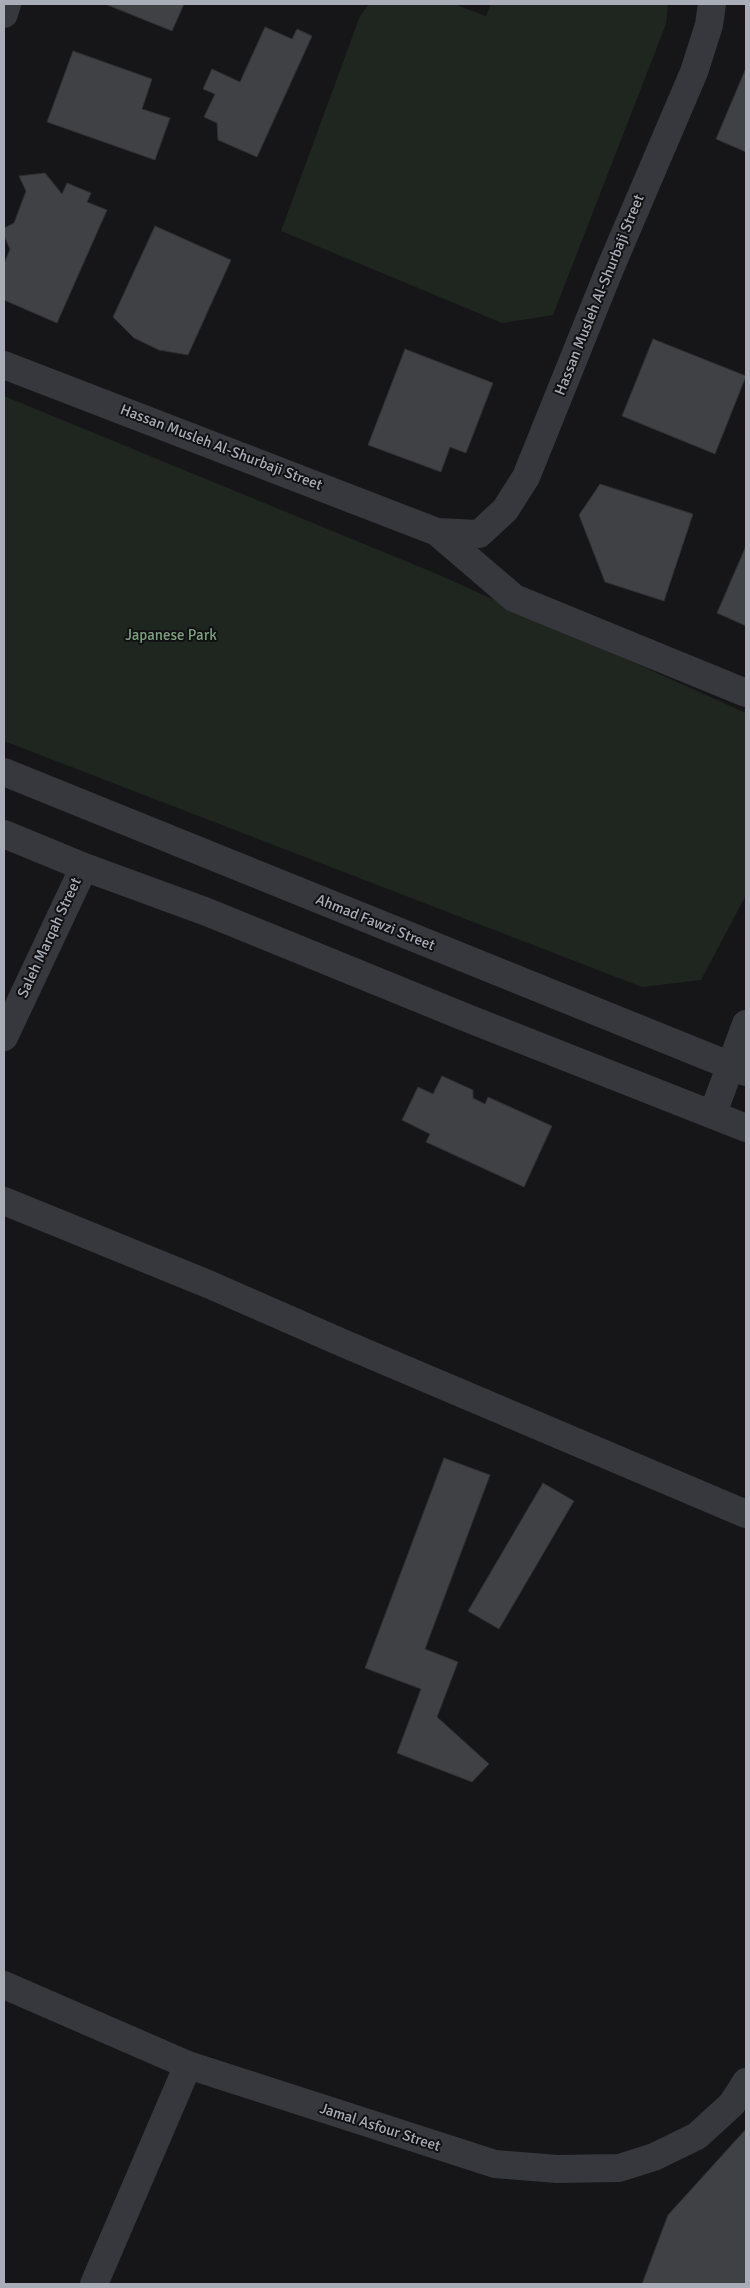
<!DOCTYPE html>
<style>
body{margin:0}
#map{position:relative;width:750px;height:2288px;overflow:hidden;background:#161618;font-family:Signika,sans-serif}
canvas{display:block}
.frame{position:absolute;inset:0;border:5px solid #a8adb8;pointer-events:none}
</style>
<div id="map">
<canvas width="750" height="2288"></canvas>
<div class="frame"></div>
</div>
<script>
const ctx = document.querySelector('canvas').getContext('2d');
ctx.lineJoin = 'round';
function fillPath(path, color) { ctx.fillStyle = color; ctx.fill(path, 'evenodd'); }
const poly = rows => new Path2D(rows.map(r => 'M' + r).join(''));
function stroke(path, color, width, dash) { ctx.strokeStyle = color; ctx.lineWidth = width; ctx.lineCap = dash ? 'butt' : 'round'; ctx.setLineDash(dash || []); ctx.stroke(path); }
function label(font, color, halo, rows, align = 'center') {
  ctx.font = font + ' Signika,sans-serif'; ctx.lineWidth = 4; ctx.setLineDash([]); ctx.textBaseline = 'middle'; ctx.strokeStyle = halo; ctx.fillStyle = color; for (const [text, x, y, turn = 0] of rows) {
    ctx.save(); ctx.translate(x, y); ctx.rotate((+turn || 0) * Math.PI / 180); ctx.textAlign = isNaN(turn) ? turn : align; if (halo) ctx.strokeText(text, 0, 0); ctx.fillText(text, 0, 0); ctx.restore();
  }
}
const green = poly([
 [369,4,454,4,486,16,491,4,668,4,666,24,553,315,502,323,281,231,360,16],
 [4,396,437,574,746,713,746,895,701,980,642,987,4,741]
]);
const building = poly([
 [105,4,184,4,172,31,105,4],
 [265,27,292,39,297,29,312,36,257,157,218,140,217,123,204,117,215,94,203,89,212,69,240,82,265,27],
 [73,51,152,79,142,109,170,118,155,160,47,122,73,51],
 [746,68,746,152,716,139,746,68],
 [45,173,62,194,67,183,91,193,87,202,107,210,57,323,4,300,4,264,10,249,4,236,4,228,14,223,26,191,19,176,45,173],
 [155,226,231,260,188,355,159,350,134,338,113,317,155,226],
 [653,339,746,376,715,454,622,416,653,339],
 [405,349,493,383,466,453,450,447,441,472,368,445,405,349],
 [600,484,693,514,664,601,605,582,579,515,600,484],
 [746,546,746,626,717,613,746,546],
 [442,1076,473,1090,473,1098,485,1104,488,1097,552,1126,524,1187,426,1142,430,1134,402,1120,418,1087,433,1094,442,1076],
 [444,1458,490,1475,425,1649,458,1662,437,1717,489,1764,472,1782,397,1753,421,1689,365,1668,444,1458],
 [543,1483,574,1501,499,1629,468,1611,543,1483],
 [746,2129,746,2284,642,2284,668,2215,746,2129]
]);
const minor = poly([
 [4,14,7,4],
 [4,365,437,532,514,598,746,693],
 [437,532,479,534,505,510,526,477,609,271,694,72,709,25,712,4],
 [4,772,746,1072],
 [4,834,84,867,207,912,467,1018,746,1128],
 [4,1037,84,867],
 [713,1113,746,1024],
 [4,1201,208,1284,345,1344,746,1514],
 [4,1985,188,2065,495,2164,557,2169,619,2168,654,2157,697,2136,732,2104,746,2082],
 [94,2284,188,2065]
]);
const streetNames = [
 ["Hassan Musleh Al-Shurbaji Street",600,295,-68],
 ["Hassan Musleh Al-Shurbaji Street",221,448,21],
 ["Ahmad Fawzi Street",375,923,22],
 ["Saleh Marqah Street",50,938,-65],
 ["Jamal Asfour Street",380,2128,18]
];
const parkNames = [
 ["Japanese Park",171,636]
];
fillPath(green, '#1e261f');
fillPath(building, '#404145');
stroke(building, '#303034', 1);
stroke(minor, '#37383d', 28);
label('15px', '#a8adb8', '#111113', streetNames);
label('15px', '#7fa381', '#111113', parkNames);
</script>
